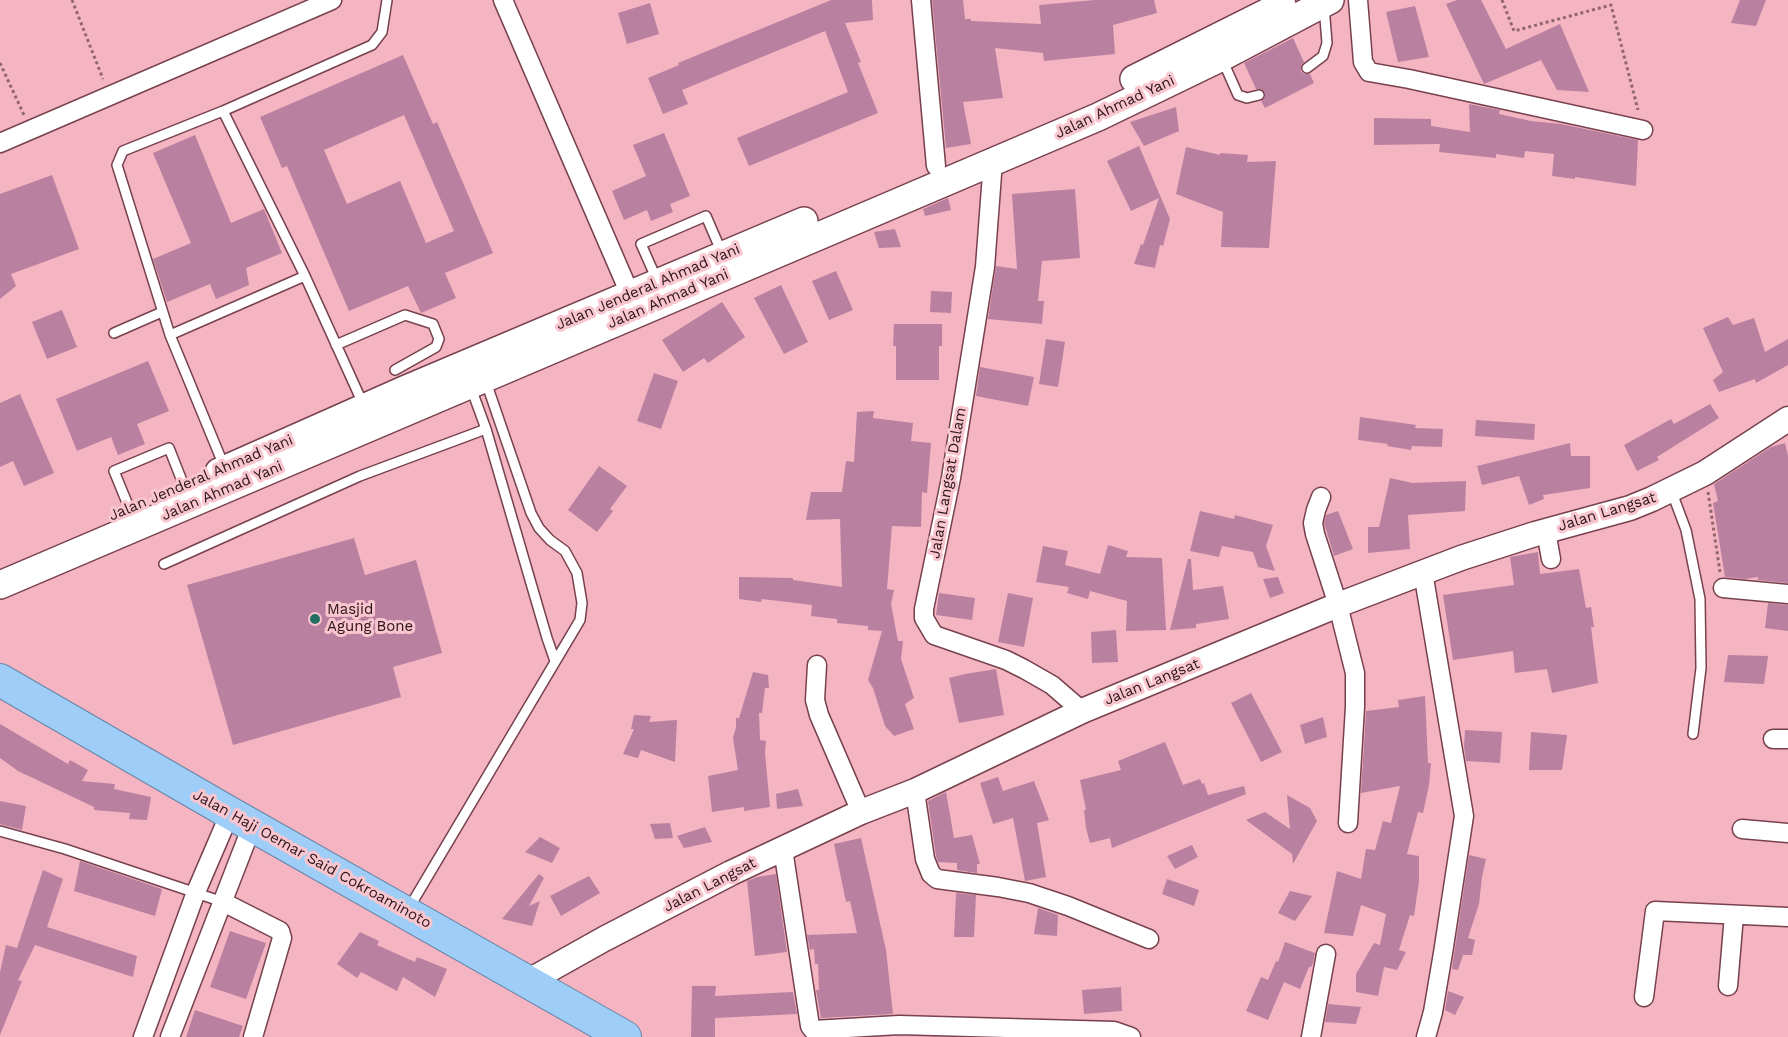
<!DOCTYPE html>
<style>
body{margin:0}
canvas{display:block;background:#f4b4c1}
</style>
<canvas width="1788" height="1037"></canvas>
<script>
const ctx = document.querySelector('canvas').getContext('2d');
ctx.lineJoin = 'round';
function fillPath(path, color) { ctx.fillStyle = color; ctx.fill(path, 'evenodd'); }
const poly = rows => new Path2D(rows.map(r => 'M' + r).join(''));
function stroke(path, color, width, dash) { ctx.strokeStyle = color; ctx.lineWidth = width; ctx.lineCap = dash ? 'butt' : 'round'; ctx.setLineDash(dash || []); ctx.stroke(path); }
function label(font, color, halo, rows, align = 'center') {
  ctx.font = font + ' "Work Sans",sans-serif'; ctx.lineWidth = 6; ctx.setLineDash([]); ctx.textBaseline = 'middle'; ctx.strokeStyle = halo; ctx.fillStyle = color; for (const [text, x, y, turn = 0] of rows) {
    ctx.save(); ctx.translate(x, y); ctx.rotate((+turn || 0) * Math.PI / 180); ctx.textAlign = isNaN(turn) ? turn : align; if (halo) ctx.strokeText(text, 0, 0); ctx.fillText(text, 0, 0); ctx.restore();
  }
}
const building = poly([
 [831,0,872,0,873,20,845,23,861,62,858,63,878,113,749,166,737,138,848,92,825,31,682,90,688,104,663,114,648,78,679,65,678,63],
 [932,0,963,0,965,19,971,19,971,21,1041,24,1039,5,1095,0,1154,0,1157,13,1113,25,1115,54,1044,61,1043,53,995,48,1003,98,963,102,971,144,946,148],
 [1457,0,1481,0,1506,49,1560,24,1589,92,1557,90,1541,60,1484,84,1446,4],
 [1740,0,1766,0,1756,26,1731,23],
 [650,3,659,34,627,44,618,13],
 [1415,6,1429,57,1398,62,1386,12],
 [1293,38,1304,62,1301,66,1301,72,1305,74,1310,74,1314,83,1265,108,1261,101,1265,97,1265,93,1261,89,1256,89,1244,63],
 [403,55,433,124,437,122,493,253,445,273,456,298,421,313,408,286,349,311,287,166,282,168,260,117],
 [404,115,454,231,426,243,400,181,347,204,324,150],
 [1469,104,1500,110,1499,114,1531,121,1561,124,1638,140,1636,186,1575,177,1575,179,1552,176,1554,154,1525,151,1524,158,1496,154,1496,158,1439,152,1440,144,1374,145,1374,118,1431,119,1431,126,1470,132],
 [1176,107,1179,131,1144,146,1130,122],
 [664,133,690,196,670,204,673,212,651,221,647,210,624,220,612,191,646,176,633,145],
 [195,135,231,223,264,209,282,253,246,268,249,285,216,299,210,284,167,302,153,259,191,243,153,153],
 [1139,146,1170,219,1163,246,1160,245,1155,268,1134,264,1141,244,1143,245,1159,198,1131,211,1107,161],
 [1186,147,1220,155,1220,153,1248,155,1247,162,1276,161,1269,248,1221,247,1223,212,1176,194],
 [52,175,79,249,11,274,16,286,0,299,0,194],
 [1075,189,1080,258,1042,261,1038,301,1044,301,1042,324,988,319,996,266,1017,269,1012,194],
 [948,198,951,210,925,216,923,209],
 [895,229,901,247,879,248,874,232],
 [836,271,853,310,829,320,812,281],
 [781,285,808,342,784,354,754,298],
 [931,291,952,292,951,313,930,312],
 [722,302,745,337,708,363,704,358,683,372,662,340],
 [62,310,77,347,47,359,32,322],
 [1728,317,1733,325,1754,318,1765,352,1788,339,1788,365,1756,383,1755,379,1719,392,1713,380,1723,372,1703,328],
 [894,324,942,324,942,346,939,346,939,380,896,380,896,346,893,346],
 [1046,339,1065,342,1058,387,1039,384],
 [148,361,169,411,137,424,145,444,118,455,111,437,77,451,56,399],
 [980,367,1034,377,1028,406,976,396],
 [654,373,678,381,661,429,637,421],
 [20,394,54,473,24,486,13,461,0,467,0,403],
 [1710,404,1719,418,1657,457,1659,460,1637,471,1624,445,1671,419,1674,424],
 [874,411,873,418,913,423,911,441,931,443,927,493,922,492,921,527,892,526,887,589,894,590,891,604,898,641,903,641,901,659,914,698,905,704,914,729,894,736,885,726,873,688,868,680,882,631,868,630,868,626,837,623,837,619,811,616,812,605,762,599,761,602,739,599,739,577,793,578,793,580,842,587,840,519,806,520,811,492,842,492,846,461,854,462,857,412],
 [1360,417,1416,425,1415,428,1443,429,1442,447,1412,446,1411,450,1387,446,1388,444,1358,440],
 [1476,420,1535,424,1534,440,1475,436],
 [1570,443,1571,456,1590,456,1590,488,1543,495,1544,499,1529,505,1519,476,1482,485,1477,466],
 [1785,443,1788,456,1788,583,1758,580,1758,577,1745,579,1725,577,1713,503,1718,501,1714,484,1771,447],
 [599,466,627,486,610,509,613,511,597,532,568,510],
 [1390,478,1412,483,1466,481,1465,511,1408,515,1410,549,1368,553,1368,527,1379,527],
 [1200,511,1234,519,1235,515,1273,525,1266,546,1275,571,1258,567,1253,552,1222,546,1219,557,1190,551],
 [1338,511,1353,549,1334,556,1324,523,1326,515],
 [354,538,365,575,416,560,442,653,393,667,401,697,233,745,187,585],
 [1108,545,1128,551,1126,557,1162,558,1166,630,1126,631,1127,601,1090,591,1088,599,1067,593,1069,587,1036,582,1043,546,1068,551,1065,565,1100,574],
 [1538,552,1540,574,1579,569,1586,608,1591,607,1594,627,1591,627,1598,683,1552,693,1547,669,1515,673,1513,651,1453,660,1443,595,1514,585,1510,557],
 [1188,559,1191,559,1193,590,1223,586,1229,619,1196,624,1196,628,1170,630],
 [1278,577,1284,593,1270,598,1263,579],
 [939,593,975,598,972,620,936,615],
 [1008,593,1033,598,1024,647,998,642],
 [1768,603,1788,605,1788,631,1765,628],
 [1116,630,1118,662,1092,663,1091,632],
 [1728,655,1768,656,1764,684,1724,682],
 [996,669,1004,715,959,723,949,678,965,674],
 [753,672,768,675,769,688,765,688,762,713,759,713,760,740,766,741,765,753,770,807,744,811,744,807,712,812,708,776,738,770,733,738,736,727,736,718,739,718],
 [1251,693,1282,752,1261,762,1231,703],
 [1425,696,1428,763,1431,763,1429,785,1423,813,1418,812,1407,854,1419,856,1419,881,1414,916,1410,915,1399,950,1406,952,1397,970,1384,967,1378,996,1356,992,1356,974,1374,943,1380,945,1386,914,1361,905,1353,936,1324,933,1337,871,1361,879,1366,849,1375,850,1383,821,1391,823,1400,786,1361,793,1366,711,1399,707,1398,700],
 [634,715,651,716,649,722,677,720,675,762,641,750,638,758,623,754,634,729,631,729],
 [1323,717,1327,737,1305,744,1300,725],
 [0,724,68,764,70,760,88,770,82,781,115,784,114,789,151,797,147,820,129,819,130,813,94,810,94,807,18,771,0,758],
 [1465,730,1502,732,1500,763,1466,761,1464,747],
 [1531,732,1567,735,1562,770,1529,770],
 [1165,742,1183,785,1200,779,1202,784,1204,783,1208,795,1244,786,1246,794,1112,848,1110,838,1090,843,1086,828,1084,810,1086,810,1080,780,1121,770,1118,761],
 [998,777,1003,791,1034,781,1049,820,1037,823,1046,877,1025,881,1013,818,993,824,980,783],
 [798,789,803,806,777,809,776,794],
 [946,792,954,838,972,835,980,864,977,864,977,873,957,870,957,863,938,862,936,856,928,801],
 [1287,795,1310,808,1317,821,1293,864,1292,854,1246,820,1265,812,1290,829],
 [0,801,26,806,22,830,0,824],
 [670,823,673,838,655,839,650,824],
 [705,827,712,842,684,848,677,836],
 [540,837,560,848,552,863,525,852],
 [861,838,886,950,893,1014,821,1018,816,990,819,990,818,964,815,964,814,949,810,950,807,935,857,933,850,901,846,902,834,844],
 [1192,845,1198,857,1175,869,1167,856],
 [1469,855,1486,859,1482,877,1479,904,1468,938,1475,940,1472,955,1463,955,1458,970,1452,969,1453,961],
 [80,861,162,889,155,916,74,891],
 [43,870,63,879,47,927,137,956,133,977,35,945,18,980,22,981,0,1035,0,972,6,945,17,948],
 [539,874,544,878,529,906,540,901,532,926,502,919],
 [776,874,787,952,755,956,747,881,757,877],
 [589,876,600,893,561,916,550,896],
 [1167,879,1199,890,1194,906,1162,894],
 [1290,891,1312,896,1295,921,1278,913],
 [956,893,976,895,974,937,954,937],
 [1038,908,1058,915,1057,936,1034,934],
 [230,931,266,943,246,999,210,987],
 [360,932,379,941,377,945,415,962,417,957,447,969,435,997,403,977,397,991,361,972,357,978,337,964],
 [1285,942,1315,953,1313,963,1311,967,1309,967,1300,989,1284,982,1268,1020,1246,1011,1261,977,1268,980,1276,961,1278,962],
 [692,986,716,986,715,996,793,992,797,1014,715,1018,715,1037,691,1037],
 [1121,987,1122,1011,1084,1014,1082,990],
 [1448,991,1464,997,1455,1015,1445,1010],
 [1328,1004,1361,1007,1356,1024,1325,1022],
 [195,1010,243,1026,239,1037,186,1037]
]);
const path = poly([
 [72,0,103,79],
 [1502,0,1514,31,1611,5,1638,110],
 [0,63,24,115],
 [1708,492,1720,572]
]);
const service = poly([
 [1222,59,1238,95,1247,98,1259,95],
 [1307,68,1323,56,1327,43,1324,6],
 [223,111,305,276,364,406],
 [657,280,641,244,706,216,722,253],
 [114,333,162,312],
 [170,335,305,276],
 [336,345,405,315,433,324,439,339,436,347,395,370],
 [471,388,486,429,547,638,555,661],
 [224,466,170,335,117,165,123,151,223,111,372,45,382,32,387,0],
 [1671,490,1686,530,1700,599,1701,668,1693,734],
 [130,510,114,471,169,448,184,486],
 [164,564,360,476,486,429],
 [0,831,65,849,223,902],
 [409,908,580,620,582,603,577,573,565,551,550,540,539,528,531,513,485,379]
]);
const minor = poly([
 [503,0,630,294],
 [921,0,936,166],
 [1358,0,1363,62,1369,72,1409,79,1643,130],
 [0,143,332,0],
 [993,161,985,267,951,478,924,609,924,618,934,635,1006,660,1024,669,1052,685,1082,711],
 [1321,497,1316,510,1313,523,1315,534,1338,605,1355,673,1355,707,1348,823],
 [1546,531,1551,559],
 [1423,572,1464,816,1443,953,1433,1012,1426,1037],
 [1723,588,1788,594],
 [817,665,815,700,819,715,861,812],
 [1773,739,1788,739],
 [915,791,925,859,931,874,937,879,998,887,1029,893,1068,906,1149,939],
 [1742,829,1788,833],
 [783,849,810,1026,813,1030,899,1025,1114,1031,1131,1037],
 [223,902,280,931,282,938,253,1037],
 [1728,986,1734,915],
 [1644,997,1655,911,1788,917],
 [143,1037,196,892,230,813],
 [170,1037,252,826],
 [1311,1037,1326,954]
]);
const tertiary = poly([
 [529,981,604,939,731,873,861,812,915,791,1082,711,1338,605,1461,558,1535,534,1630,508,1652,499,1705,473,1788,419]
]);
const secondary = poly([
 [1134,79,1282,5],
 [219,472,404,390,804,221],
 [0,585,1098,117,1222,57,1330,0]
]);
const trunk = poly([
 [0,680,230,813,625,1037]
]);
const markers = [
 [315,619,6,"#246d65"]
];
const streetNames = [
 ["Jalan Ahmad Yani",1115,107,-25],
 ["Jalan Jenderal Ahmad Yani",648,287,-23],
 ["Jalan Ahmad Yani",668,299,-23],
 ["Jalan Jenderal Ahmad Yani",201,478,-23],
 ["Jalan Langsat Dalam",948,483,-80],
 ["Jalan Ahmad Yani",222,491,-23],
 ["Jalan Langsat",1607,512,-17],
 ["Jalan Langsat",1152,682,-22],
 ["Jalan Haji Oemar Said Cokroaminoto",312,859,29],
 ["Jalan Langsat",710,885,-27]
];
const poiNames = [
 ["Masjid",327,610],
 ["Agung Bone",327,627]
];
fillPath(building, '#ba80a0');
stroke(service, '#77414d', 12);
stroke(minor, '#77414d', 21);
stroke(tertiary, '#77414d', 27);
stroke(secondary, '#77414d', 30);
stroke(trunk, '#6684a8', 34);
stroke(path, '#92666f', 3, [3, 3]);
stroke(service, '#fff', 9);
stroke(minor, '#fff', 18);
stroke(tertiary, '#fff', 24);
stroke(secondary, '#fff', 27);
stroke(trunk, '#9ecef7', 32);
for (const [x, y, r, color] of markers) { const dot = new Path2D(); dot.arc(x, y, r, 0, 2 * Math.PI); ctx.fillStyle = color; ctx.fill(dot); stroke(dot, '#f9c5cf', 2); }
label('15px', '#2b141a', '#f9c5cf', streetNames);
label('15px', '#2b141a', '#f9c5cf', poiNames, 'left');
</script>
